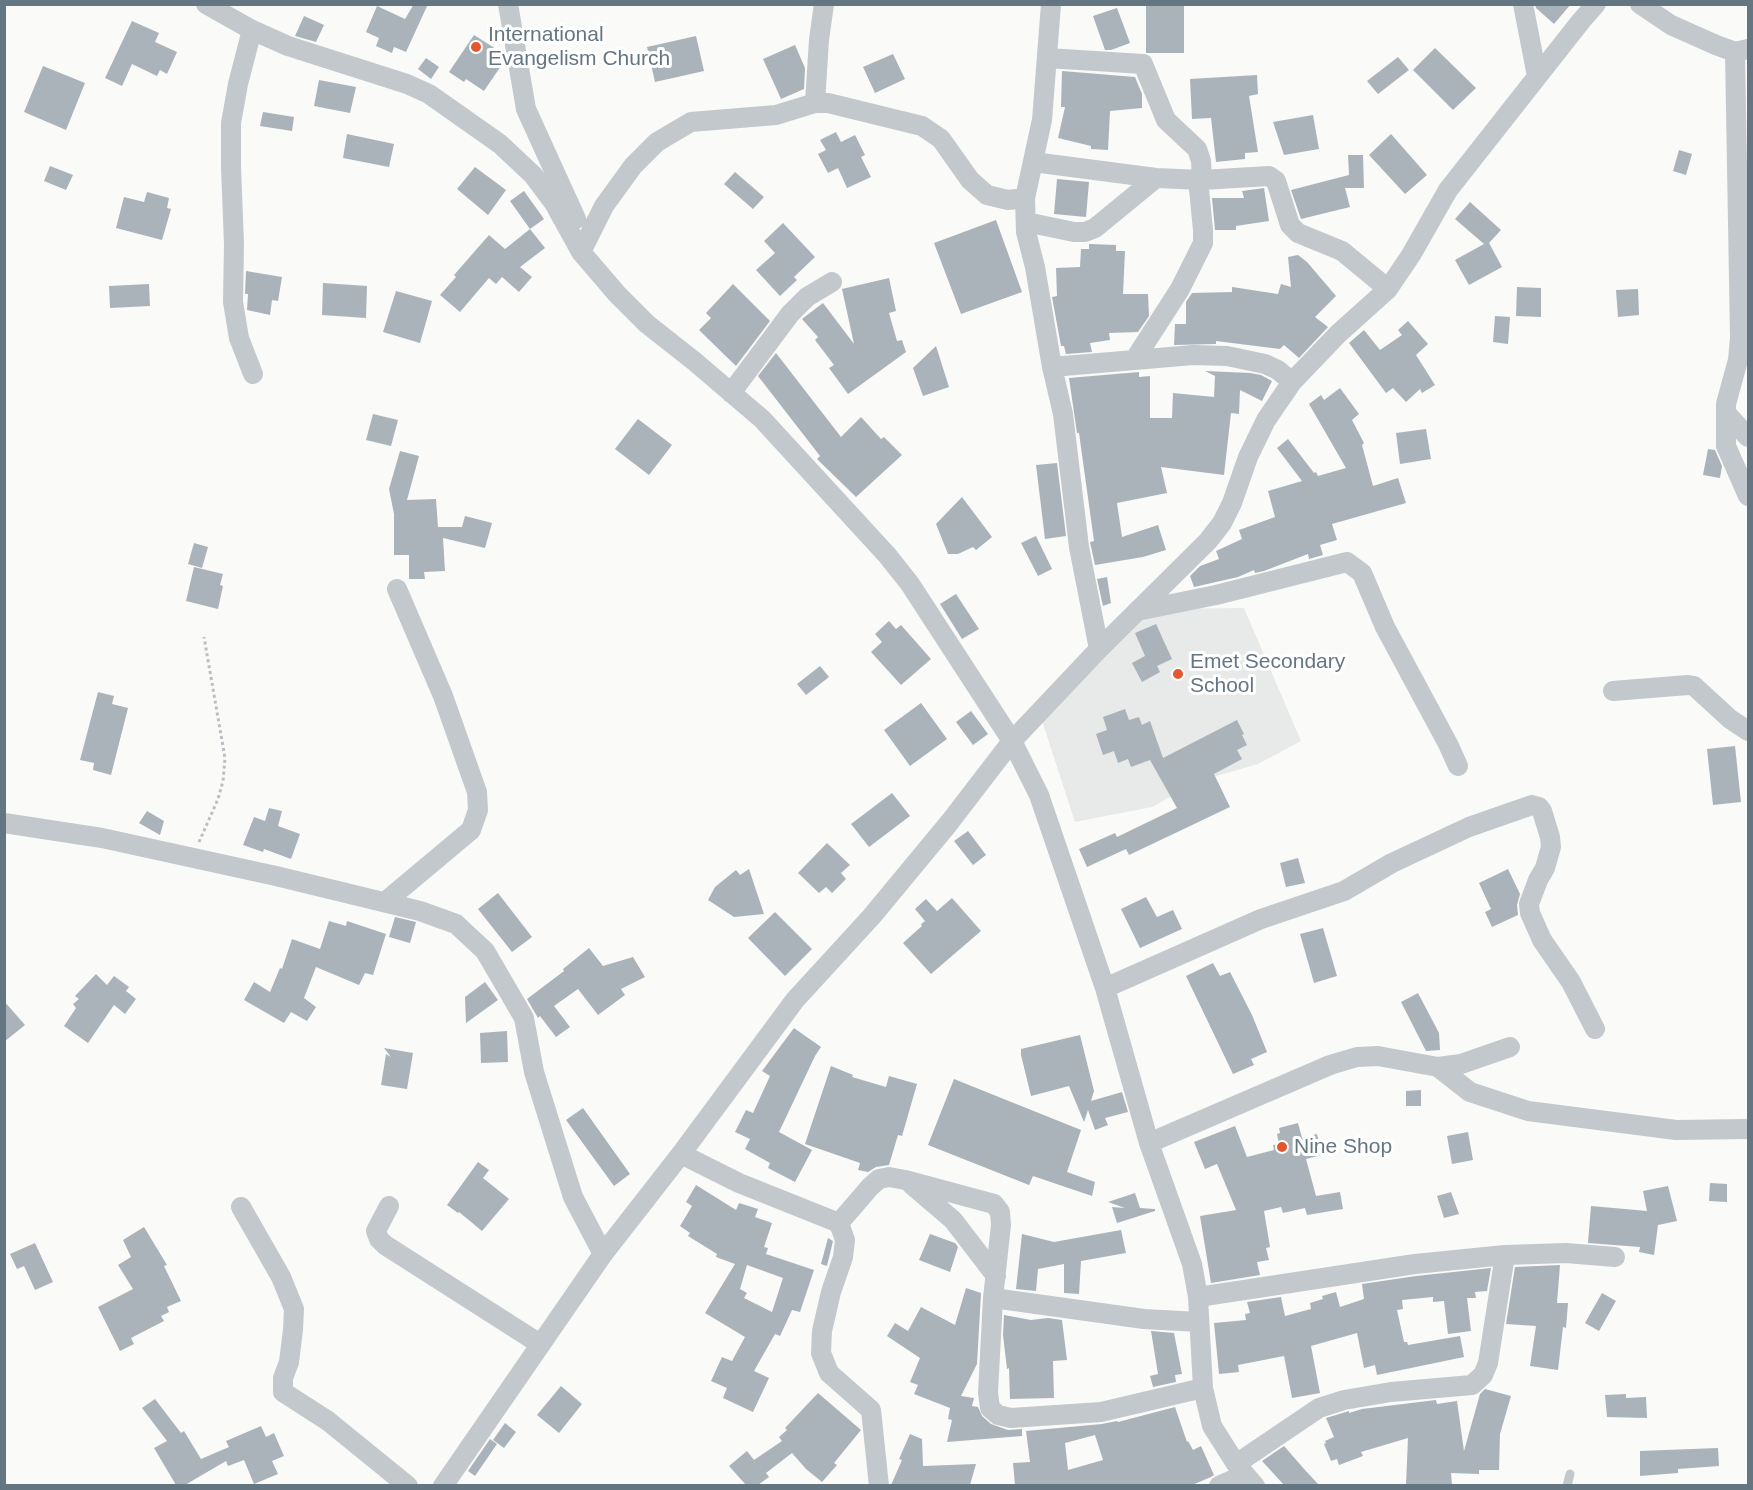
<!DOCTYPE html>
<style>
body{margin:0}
#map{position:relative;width:1753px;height:1490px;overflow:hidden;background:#fafaf8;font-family:Helvetica,sans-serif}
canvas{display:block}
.frame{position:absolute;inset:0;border:6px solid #657683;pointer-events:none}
</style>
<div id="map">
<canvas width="1753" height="1490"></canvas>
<div class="frame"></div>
</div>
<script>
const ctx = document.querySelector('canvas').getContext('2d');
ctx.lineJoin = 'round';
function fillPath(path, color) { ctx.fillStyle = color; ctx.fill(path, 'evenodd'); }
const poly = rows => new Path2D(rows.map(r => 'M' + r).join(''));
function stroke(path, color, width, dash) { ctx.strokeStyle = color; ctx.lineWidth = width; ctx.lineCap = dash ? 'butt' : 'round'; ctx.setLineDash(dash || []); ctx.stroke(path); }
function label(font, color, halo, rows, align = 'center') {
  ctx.font = font + ' Helvetica,sans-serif'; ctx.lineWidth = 6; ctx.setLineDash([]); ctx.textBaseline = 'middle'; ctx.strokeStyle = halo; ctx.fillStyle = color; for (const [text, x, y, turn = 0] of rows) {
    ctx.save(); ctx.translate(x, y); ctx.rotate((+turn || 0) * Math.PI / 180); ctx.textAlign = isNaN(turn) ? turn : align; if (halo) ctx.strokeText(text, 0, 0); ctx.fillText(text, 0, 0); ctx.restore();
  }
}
const built = poly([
 [1244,608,1301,741,1258,764,1199,781,1152,807,1075,822,1042,721,1147,609]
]);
const building = poly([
 [414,4,428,4,406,52,394,47,392,53,376,46,379,38,366,32,377,6,405,19],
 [1146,4,1184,4,1184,53,1146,53],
 [1535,4,1571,4,1554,24,1536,8],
 [1117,8,1130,43,1111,50,1105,50,1093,16],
 [304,16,324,25,316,42,295,36],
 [132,21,159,33,155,42,177,52,167,74,160,70,157,76,132,64,122,86,105,78],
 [474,35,504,54,505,60,484,91,466,79,464,82,449,72],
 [696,36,704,71,655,82,647,47],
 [795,45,805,68,804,89,781,99,763,59],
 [1435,48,1476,88,1453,110,1413,70],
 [893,54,905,79,875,93,863,67],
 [1398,57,1409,70,1378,94,1367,81],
 [426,58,439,67,431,79,418,69],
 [43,66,85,83,66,130,24,112],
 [1062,71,1135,77,1142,94,1142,108,1110,111,1108,150,1091,149,1091,146,1058,138,1065,107,1061,107],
 [1257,75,1258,94,1249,96,1258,152,1245,153,1245,159,1216,162,1211,118,1192,119,1190,79],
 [319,80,356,87,350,113,314,106],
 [263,112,294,117,292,131,260,126],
 [1313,115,1319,149,1284,155,1273,122],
 [836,132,841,142,855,135,865,155,861,157,871,177,847,188,838,168,828,173,818,154,826,150,820,140],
 [347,134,394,144,389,167,343,158],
 [1391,134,1427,175,1405,194,1369,155],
 [1679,150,1692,154,1686,175,1673,171],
 [1348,155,1363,155,1364,188,1345,188,1350,207,1301,219,1291,190,1349,175],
 [50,166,73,175,66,190,44,181],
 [475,167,506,190,488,215,457,189],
 [735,172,764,197,753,209,724,184],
 [1057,179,1089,182,1086,217,1054,214],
 [1264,188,1269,221,1236,226,1236,230,1215,230,1212,198,1244,198,1242,191],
 [524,191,544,219,530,229,510,201],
 [147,192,169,198,167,208,171,209,162,240,116,228,124,197,144,202],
 [1470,202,1501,230,1489,243,1502,267,1469,285,1455,260,1484,244,1455,219],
 [996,220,1022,292,961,314,934,243],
 [783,223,815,257,794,277,797,280,780,296,756,270,775,253,764,241],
 [530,229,545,248,520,267,532,277,519,292,502,277,496,284,489,278,460,312,440,295,456,277,454,275,489,235,505,249],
 [1089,244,1116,245,1116,251,1125,251,1123,294,1148,294,1149,316,1138,332,1109,333,1110,340,1090,343,1092,352,1066,354,1064,346,1061,346,1052,297,1057,296,1056,268,1080,267,1081,249,1089,249],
 [1298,255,1307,262,1336,296,1315,317,1328,327,1299,358,1284,345,1280,349,1216,341,1216,344,1174,345,1175,324,1186,324,1186,302,1192,293,1232,292,1232,287,1278,294,1281,284,1291,287,1288,257],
 [246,271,282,277,278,301,272,300,270,315,247,310,248,294,245,294],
 [889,278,896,311,889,313,897,341,902,340,906,352,848,394,829,368,834,365,815,340,818,337,802,319,823,303,854,344,842,289],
 [323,283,367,286,366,318,322,315],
 [149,284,150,306,110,308,109,286],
 [733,284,770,321,736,366,699,330,711,318,706,313],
 [1517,287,1541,288,1541,317,1516,316],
 [1638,289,1639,315,1618,317,1616,290],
 [396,291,432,301,420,343,383,332],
 [1495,316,1510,317,1508,344,1493,342],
 [1408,321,1428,344,1416,355,1435,385,1422,393,1420,389,1406,402,1393,388,1386,393,1349,343,1364,330,1380,350,1402,335,1398,330],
 [936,346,949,387,923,396,913,368],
 [776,353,841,437,861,417,881,439,884,437,902,455,856,497,817,459,820,456,758,376],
 [1205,371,1250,373,1261,375,1272,381,1262,401,1240,390,1239,414,1231,413,1224,475,1161,467,1167,493,1117,503,1122,537,1158,525,1166,550,1143,557,1095,565,1090,542,1094,541,1079,433,1077,433,1069,378,1139,372,1139,377,1150,376,1150,418,1172,418,1173,393,1214,397,1215,376],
 [1340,388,1359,414,1352,420,1364,443,1362,445,1373,486,1398,478,1406,503,1332,524,1337,540,1320,545,1323,555,1309,559,1308,554,1264,571,1255,573,1254,570,1238,577,1194,587,1190,576,1200,566,1219,559,1216,551,1242,539,1239,530,1275,517,1268,491,1302,481,1277,448,1288,439,1314,473,1316,472,1318,476,1346,468,1309,404,1321,395,1324,400],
 [373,414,398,420,391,446,366,440],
 [638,419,672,445,649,475,615,449],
 [1426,429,1431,459,1400,464,1396,433],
 [1708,449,1715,450,1722,466,1720,478,1703,475],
 [400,451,419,456,407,500,436,499,438,527,462,527,465,516,492,523,485,548,443,538,445,571,424,572,425,579,409,579,409,555,394,555,394,514,389,489],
 [1057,463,1066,536,1045,539,1036,465],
 [962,497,992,537,976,550,973,547,958,554,948,554,936,524],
 [1036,536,1052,569,1038,576,1021,543],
 [194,543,208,547,202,568,188,564],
 [194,567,223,574,220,585,223,586,218,609,186,601],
 [1107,577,1111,603,1103,606,1097,579],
 [956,594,979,629,962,639,940,604],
 [889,621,896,629,901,625,931,659,901,685,871,652,882,642,875,634],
 [1156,624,1172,659,1157,666,1160,672,1142,682,1132,663,1145,656,1135,633],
 [820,666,829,677,806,695,797,684],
 [98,692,114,696,112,704,128,708,111,775,93,770,94,763,80,760],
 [921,703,947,739,910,766,884,730],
 [1125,709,1129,720,1139,717,1142,725,1150,721,1163,758,1237,720,1244,734,1242,735,1247,745,1237,750,1242,759,1214,774,1230,807,1129,855,1126,849,1087,867,1079,849,1115,833,1117,837,1177,808,1150,760,1131,767,1128,759,1118,763,1114,751,1103,755,1096,734,1107,730,1103,717],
 [971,711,988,734,973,745,956,722],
 [1735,746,1741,802,1713,805,1707,749],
 [892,793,910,816,869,847,851,824],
 [269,808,282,811,278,826,300,834,291,859,264,849,263,852,243,845,254,817,265,821],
 [147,811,164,821,160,835,139,823],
 [968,831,986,855,973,865,954,841],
 [827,843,850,865,841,873,846,879,832,893,826,887,819,893,798,873],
 [1298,858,1305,883,1286,887,1280,863],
 [749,869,764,914,734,917,708,900,715,887,736,870,740,875],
 [1508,869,1520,894,1517,905,1518,915,1492,927,1485,912,1491,909,1479,883],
 [498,893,532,937,512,952,478,909],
 [1146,897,1157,917,1173,910,1182,929,1140,948,1121,909],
 [952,898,981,931,931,974,903,943,922,926,921,924,925,921,915,909,926,899,937,911],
 [775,912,812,949,785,976,748,938],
 [395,917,416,922,410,943,389,937],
 [329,921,346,926,347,921,386,934,373,975,365,973,359,985,316,967,304,998,316,1007,307,1021,291,1012,284,1023,244,1000,254,982,270,992,280,968,282,969,292,939,320,949],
 [1323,928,1337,976,1314,983,1300,934],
 [589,948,603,966,633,957,645,977,621,989,625,995,598,1015,578,989,554,1006,570,1027,556,1037,540,1016,538,1018,527,999,564,971,563,969],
 [1213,963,1220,976,1230,972,1252,1015,1267,1052,1251,1059,1254,1065,1233,1074,1186,976],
 [96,974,107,985,114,976,129,987,126,991,136,999,125,1014,114,1005,88,1043,64,1026,76,1008,73,1004,79,999,75,996],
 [485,982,498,1000,466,1023,465,997],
 [1418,993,1439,1033,1440,1050,1426,1051,1401,1002],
 [4,1001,25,1025,4,1042],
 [794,1028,821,1047,815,1056,779,1132,812,1150,795,1182,768,1168,770,1163,745,1149,750,1139,735,1132,746,1110,753,1113,770,1076,762,1071],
 [507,1031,508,1062,481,1063,480,1033],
 [1080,1035,1094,1091,1091,1101,1122,1092,1128,1112,1105,1118,1108,1125,1095,1130,1088,1110,1084,1122,1069,1086,1031,1096,1021,1055,1021,1049],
 [384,1048,413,1053,407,1089,381,1085,386,1054,391,1057],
 [831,1066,853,1075,852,1077,886,1087,889,1076,917,1084,902,1136,898,1135,889,1165,876,1167,868,1172,858,1170,860,1163,805,1144],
 [954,1079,1081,1130,1067,1172,1095,1182,1092,1196,1033,1176,1029,1185,928,1145],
 [1421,1090,1421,1106,1406,1106,1406,1091],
 [583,1108,630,1174,614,1186,566,1120],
 [1298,1123,1302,1138,1317,1134,1322,1155,1306,1159,1316,1196,1340,1192,1343,1209,1307,1215,1305,1208,1283,1213,1281,1207,1264,1211,1270,1247,1266,1248,1269,1260,1257,1262,1260,1275,1211,1283,1200,1216,1236,1210,1217,1164,1205,1169,1194,1142,1235,1126,1247,1157,1274,1150,1273,1145,1279,1144,1277,1134,1280,1133,1279,1128],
 [1468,1132,1473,1160,1452,1164,1447,1136],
 [478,1162,489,1170,483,1178,509,1199,482,1231,459,1212,458,1213,447,1205],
 [1710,1183,1727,1184,1727,1202,1709,1201],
 [696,1185,736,1210,739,1203,758,1209,755,1217,772,1223,764,1247,768,1248,766,1254,814,1270,800,1312,792,1310,780,1336,775,1334,754,1371,769,1378,753,1412,723,1398,727,1388,711,1381,722,1357,732,1361,745,1337,705,1313,735,1264,716,1257,717,1254,688,1236,690,1233,680,1226,692,1206,686,1202],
 [747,1265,783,1278,772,1312,744,1298,747,1293,740,1289],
 [1668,1186,1677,1221,1658,1225,1654,1255,1639,1252,1640,1247,1588,1243,1591,1206,1647,1211,1643,1191],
 [1451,1192,1459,1214,1444,1218,1437,1196],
 [1135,1193,1140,1208,1155,1209,1155,1211,1117,1223,1112,1207,1125,1208,1108,1202],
 [144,1227,167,1265,164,1266,181,1301,167,1307,169,1312,161,1316,164,1321,131,1338,134,1344,120,1351,98,1307,133,1289,118,1265,131,1257,123,1240],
 [1121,1230,1126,1253,1081,1261,1079,1294,1064,1293,1064,1264,1038,1269,1036,1291,1016,1289,1022,1234,1054,1242],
 [930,1234,955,1243,958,1247,950,1272,919,1260],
 [828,1238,833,1241,827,1266,821,1264],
 [35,1243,53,1282,35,1290,24,1266,17,1269,10,1254],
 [1560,1265,1557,1303,1568,1303,1566,1328,1563,1327,1558,1370,1530,1366,1536,1326,1506,1324,1515,1267],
 [1491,1268,1487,1291,1475,1292,1476,1298,1467,1298,1471,1331,1448,1334,1444,1301,1433,1302,1433,1297,1402,1300,1403,1309,1397,1310,1404,1342,1407,1342,1408,1345,1460,1336,1464,1357,1377,1375,1375,1365,1364,1368,1357,1333,1311,1346,1320,1393,1292,1398,1284,1356,1238,1365,1239,1372,1219,1374,1214,1323,1246,1320,1245,1314,1250,1313,1247,1302,1281,1297,1285,1316,1311,1309,1310,1303,1323,1299,1322,1296,1336,1292,1340,1307,1364,1299,1362,1284,1416,1276],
 [966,1288,981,1293,977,1364,961,1396,974,1398,972,1406,978,1407,982,1416,991,1424,1008,1430,1022,1429,1022,1436,947,1442,952,1420,948,1419,950,1408,914,1394,918,1385,910,1382,920,1358,887,1336,895,1323,908,1331,921,1307,955,1325],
 [1602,1293,1616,1301,1599,1331,1585,1323],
 [1004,1315,1031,1320,1048,1318,1062,1320,1067,1360,1053,1361,1054,1398,1010,1399,1009,1368,1007,1369,1003,1335],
 [1151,1331,1174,1333,1182,1374,1175,1375,1176,1382,1153,1387,1150,1376,1158,1374],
 [561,1386,582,1404,559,1433,537,1415],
 [1485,1389,1511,1396,1500,1434,1499,1470,1479,1470,1479,1474,1451,1473,1452,1485,1406,1485,1408,1438,1361,1452,1363,1456,1339,1465,1337,1459,1331,1461,1324,1444,1326,1443,1325,1441,1334,1437,1326,1418,1349,1411,1349,1413,1362,1409,1436,1400,1437,1404,1457,1401,1464,1451,1480,1394],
 [818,1393,861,1430,834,1463,837,1465,822,1482,806,1469,792,1453,766,1473,769,1477,758,1485,746,1485,729,1466,747,1451,754,1460,782,1441,779,1437,787,1430,785,1428],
 [1626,1394,1626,1398,1646,1397,1647,1418,1607,1417,1605,1395],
 [155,1399,181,1433,184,1431,201,1459,229,1447,226,1441,261,1426,266,1437,274,1433,284,1456,272,1461,278,1474,254,1484,244,1460,228,1466,226,1461,185,1485,176,1485,154,1448,167,1441,142,1408],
 [1175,1407,1187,1442,1188,1441,1193,1450,1201,1446,1214,1475,1211,1477,1192,1485,1015,1485,1013,1463,1030,1462,1026,1431,1102,1424,1117,1421,1118,1422],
 [1095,1435,1103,1460,1068,1470,1065,1443],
 [505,1423,516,1432,504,1448,493,1440],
 [910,1434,922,1439,923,1466,976,1464,970,1485,891,1485,902,1460,899,1459],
 [490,1439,497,1444,475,1476,468,1471],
 [1284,1446,1305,1470,1319,1485,1284,1485,1262,1461],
 [1718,1448,1719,1466,1678,1469,1678,1473,1640,1476,1640,1451]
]);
const path = poly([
 [199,842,218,799,223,781,225,758,204,637]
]);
const lane = poly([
 [1567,1486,1570,1474]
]);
const street = poly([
 [206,4,252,30,288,46,407,84,429,94,500,144,533,175,554,203,581,252,617,294,647,324,694,361,762,419,887,555,910,584,1012,741,1039,795,1105,988,1149,1143,1192,1264,1198,1297,1203,1388,1212,1426,1236,1464,1255,1486],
 [508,4,526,109,576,219],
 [1051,4,1042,120,1025,198,1026,232,1035,267,1052,367,1063,414,1079,547,1099,649],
 [1523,4,1537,76],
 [1640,4,1671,25,1716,45,1735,52,1748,49],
 [252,30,238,84,231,123,231,167,234,244,233,302,239,338,253,374],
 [1735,52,1740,337,1738,360,1726,404,1726,413,1748,437],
 [1047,58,1143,64,1166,120,1197,149,1201,161,1202,180],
 [815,103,819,40,824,4],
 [1033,162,1156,178,1202,180,1269,176,1276,181,1290,225,1298,233,1342,251,1388,289],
 [1026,222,1074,232,1085,232,1095,228,1156,178],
 [581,252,604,206,633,166,657,142,691,122,776,115,815,103,828,103,922,126,941,139,970,180,987,195,1008,200,1025,198],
 [1135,359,1180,289,1203,243,1203,230,1198,179],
 [1052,367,1193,355,1227,356,1265,364,1278,370,1292,382],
 [731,393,790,314,807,297,832,282],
 [1726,413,1726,446,1748,496],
 [1137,611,1216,595,1347,562,1362,573,1385,627,1448,744,1458,766],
 [1613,691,1688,685,1694,686,1730,719,1748,731],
 [4,823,102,838,276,876,420,911,456,924,485,951,524,1018,534,1072,573,1197,603,1254],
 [385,902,471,830,478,810,477,792,443,696,397,589],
 [1105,988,1261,919,1344,891,1392,863,1469,827,1532,805,1539,807,1542,811,1550,837,1551,847,1545,868,1538,880,1529,904,1530,913,1542,940,1571,982,1595,1029],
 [1438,1067,1470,1092,1528,1111,1676,1130,1748,1129],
 [1149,1143,1330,1065,1357,1057,1378,1056,1438,1067,1461,1064,1510,1047],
 [681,1154,739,1183,839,1223,845,1240,843,1257,831,1292,822,1331,821,1353,829,1373,871,1410,879,1486],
 [912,1185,953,1220,996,1276],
 [389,1206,376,1231,379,1239,385,1245,540,1344],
 [241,1207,281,1277,294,1309,293,1330,289,1362,283,1378,283,1392,328,1421,408,1486],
 [839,1223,870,1187,879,1179,889,1177,905,1180,994,1204,1000,1212,1001,1225,993,1298,988,1393,990,1408,998,1415,1011,1418,1101,1412,1203,1388],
 [1198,1297,1415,1264,1505,1255,1566,1253,1615,1257],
 [993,1298,1144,1319,1199,1322],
 [1236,1464,1319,1408,1344,1400,1391,1392,1472,1385,1483,1375,1488,1363,1505,1255],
 [443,1486,603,1254,681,1154,795,1000,872,916,949,823,1012,741,1099,649,1208,541,1222,523,1232,503,1248,457,1266,420,1292,382,1338,334,1388,289,1411,255,1448,190,1581,21,1596,4],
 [1219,1486,1244,1475]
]);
const markers = [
 [476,47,6,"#e4572e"],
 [1178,674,6,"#e4572e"],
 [1282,1147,6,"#e4572e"]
];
const poiNames = [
 ["International",488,35],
 ["Evangelism Church",488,59],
 ["Emet Secondary",1190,662],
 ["School",1190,686],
 ["Nine Shop",1294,1147]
];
fillPath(built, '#e8e9e9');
fillPath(building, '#aab3b9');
stroke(path, '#bbbfc2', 3, [3, 3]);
stroke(lane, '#c3c8cc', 9);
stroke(street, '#c3c8cc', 20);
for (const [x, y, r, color] of markers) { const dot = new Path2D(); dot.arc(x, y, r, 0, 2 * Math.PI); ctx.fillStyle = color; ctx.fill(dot); stroke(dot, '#fff', 2); }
label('21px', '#657683', '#fff', poiNames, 'left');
</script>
